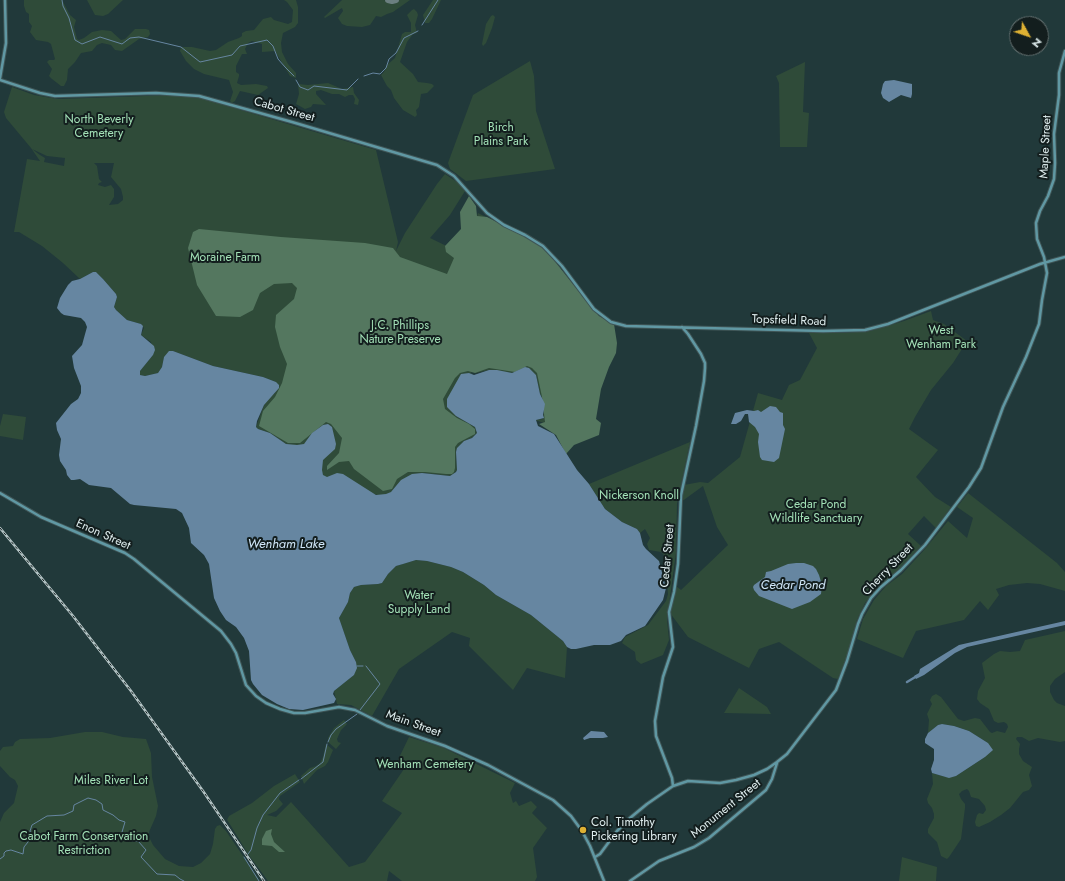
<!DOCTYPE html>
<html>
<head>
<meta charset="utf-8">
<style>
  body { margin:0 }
  #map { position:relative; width:1065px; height:881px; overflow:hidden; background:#21393a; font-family:Jost,sans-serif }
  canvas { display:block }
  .north { position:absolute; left:1009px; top:16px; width:40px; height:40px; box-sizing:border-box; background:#131e1e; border:1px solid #657171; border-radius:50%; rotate:130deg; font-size:11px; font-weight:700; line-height:16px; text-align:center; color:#dfedee }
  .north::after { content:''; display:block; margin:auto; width:14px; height:18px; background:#deb133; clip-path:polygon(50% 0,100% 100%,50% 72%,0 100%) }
</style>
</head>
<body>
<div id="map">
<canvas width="1065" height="881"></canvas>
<div class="north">N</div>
</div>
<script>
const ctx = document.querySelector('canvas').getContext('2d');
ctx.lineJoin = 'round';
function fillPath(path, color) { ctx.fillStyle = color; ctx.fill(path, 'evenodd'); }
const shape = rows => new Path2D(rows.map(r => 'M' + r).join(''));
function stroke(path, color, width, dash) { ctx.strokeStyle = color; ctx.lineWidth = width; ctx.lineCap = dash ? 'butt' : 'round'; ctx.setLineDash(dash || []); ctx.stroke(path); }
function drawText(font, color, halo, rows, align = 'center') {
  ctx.font = font + ' Jost,sans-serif'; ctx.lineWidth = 4; ctx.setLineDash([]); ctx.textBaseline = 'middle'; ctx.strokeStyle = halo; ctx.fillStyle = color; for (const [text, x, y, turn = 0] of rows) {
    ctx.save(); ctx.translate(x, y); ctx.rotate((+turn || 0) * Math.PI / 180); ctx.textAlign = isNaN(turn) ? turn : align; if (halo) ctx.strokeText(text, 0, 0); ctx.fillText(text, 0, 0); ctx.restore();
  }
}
fillPath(shape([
  [24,0,62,0,70,15,76,20,74,27,77,39,79,40,84,38,92,32,102,30,111,31,121,40,125,39,135,29,146,29,149,30,150,34,148,37,139,39,122,51,115,50,111,45,102,43,97,45,92,51,81,53,75,62,68,69,67,80,64,86,61,86,52,79,49,76,52,69,47,62,49,60,54,60,55,59,51,44,48,42,36,40,30,32,32,26,29,22,29,14,26,12,24,6],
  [87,0,123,0,108,14,103,16,95,15],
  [284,0,296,0,298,7,298,23,295,27,283,33,281,43,282,52,288,64,296,73,296,78,290,76,275,51,262,52,262,44,252,41,248,43,245,49,247,54,242,54,236,66,236,72,239,74,239,76,237,83,241,85,256,84,267,86,268,88,258,95,240,91,235,101,232,103,230,101,233,92,229,80,204,74,194,69,186,61,180,51,181,47,192,47,210,51,216,50,228,42,239,38,242,36,242,33,246,31,254,30,263,19,271,17,274,20,288,24,292,22,293,10,287,2],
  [342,0,384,0,393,3,399,0,410,0,393,12,387,14,381,17,376,16,370,25,362,27,347,26,342,24,338,18,343,11,342,8,325,18,324,17],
  [433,0,441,0,432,19,429,23,425,23,423,15],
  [414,9,417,12,418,15,415,25,417,33,413,34,407,42,400,62,413,74,418,82,427,83,432,84,434,86,427,93,421,94,419,107,416,110,417,115,415,117,403,110,394,98,391,90,387,86,381,75,384,72,387,65,395,58,402,34,405,32,411,32,411,23,407,15,412,10],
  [493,15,495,17,492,28,486,43,483,46,482,44,486,24,491,16],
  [530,61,534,76,536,111,555,169,466,181,450,169,448,163,473,95],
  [805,62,803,112,809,113,807,147,780,147,779,83,776,76],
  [328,83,342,89,353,87,354,93,359,100,358,105,354,104,355,99,353,95,349,95,345,97,339,94,332,94,321,90,316,91,316,94,326,105,313,104,311,107,305,109,296,104,299,94,298,84,308,85],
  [12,87,34,95,58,99,174,95,200,98,376,150,398,242,396,251,405,233,437,184,445,174,457,182,465,191,450,215,430,238,459,252,473,230,478,213,533,241,562,400,544,423,535,420,543,419,544,407,544,400,540,394,536,375,521,369,512,373,489,370,476,373,471,372,472,374,469,373,456,416,475,427,477,433,472,438,464,441,456,452,457,470,453,475,450,476,422,473,401,489,382,496,325,482,313,444,290,447,270,433,258,429,256,427,264,405,269,397,275,393,276,382,263,377,213,366,173,351,164,357,162,367,158,373,145,376,140,375,140,371,153,355,151,342,141,335,144,328,141,324,127,320,116,310,114,307,117,297,116,294,103,279,96,272,93,272,80,279,63,263,42,246,19,232,14,232,27,159,40,161,31,148,6,118,4,112],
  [32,149,47,156,65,158,64,166,44,162,45,158,40,155],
  [94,163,114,163,111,177,121,189,123,197,123,200,118,204,109,205,114,197,114,189,111,185,105,187,98,185,99,183,102,182,99,179,97,166],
  [931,311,933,320,944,324,967,341,953,363,931,390,915,417,909,429,938,450,916,477,935,497,951,507,936,528,924,516,908,534,921,546,899,570,878,587,865,603,857,620,848,654,838,679,833,678,779,642,759,649,749,668,688,637,670,613,676,586,681,590,728,545,717,527,703,486,681,502,684,485,700,482,708,483,740,457,758,393,782,400,789,385,800,380,817,348,809,333,844,333,870,331,904,321],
  [3,414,26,417,23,440,0,436,0,426],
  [690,442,677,504,676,553,667,619,669,640,663,655,641,664,636,660,635,652,622,643,625,637,648,625,666,601,668,594,666,572,662,568,664,555,661,552,649,550,647,544,650,538,645,529,640,533,637,529,622,522,605,509,589,484],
  [968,493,1057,563,1065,572,1065,591,1040,584,1027,583,1009,585,996,589,999,595,988,610,980,601,964,620,916,631,903,658,857,639,863,619,874,600,886,586,902,574,924,550,948,521,967,538,973,518,957,507],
  [416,560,427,561,451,567,463,572,484,585,496,595,531,615,563,641,567,647,565,678,527,668,513,690,469,646,470,638,452,632,399,669,372,716,351,705,337,704,334,691,354,675,356,662,350,650,339,618,348,602,350,593,354,587,361,585,378,584,382,583,388,574,396,566],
  [1065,631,1065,672,1055,679,1050,686,1050,692,1054,700,1057,703,1065,706,1065,741,1060,742,1038,738,1029,741,1022,737,1017,737,1016,739,1020,744,1019,749,1019,754,1023,761,1032,767,1029,775,1032,786,1029,790,1023,792,1010,808,1001,815,990,822,979,827,976,826,975,822,977,815,979,813,983,814,986,810,985,806,979,799,971,797,969,791,967,789,962,791,959,794,961,799,965,804,965,808,961,839,949,857,947,859,941,856,937,842,928,833,928,829,934,818,934,814,932,808,928,803,927,799,933,784,932,773,946,777,956,776,985,757,988,743,969,731,954,726,942,724,938,725,928,733,929,720,927,714,932,704,930,700,932,696,936,694,941,697,958,719,964,721,975,718,980,719,990,732,992,733,997,731,1005,733,1008,727,1007,724,1004,722,998,723,994,721,989,709,980,703,977,699,978,691,985,678,982,663,994,654,1000,651,1010,652,1020,651,1025,640],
  [739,688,767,707,771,714,724,713],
  [344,720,347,724,341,730,337,739,338,742,341,743,336,749,328,742,328,738,334,728],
  [85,732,102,732,123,737,146,739,151,753,152,777,158,806,156,816,149,832,149,837,153,845,165,859,179,866,193,867,201,863,210,854,213,844,215,829,217,826,220,825,226,831,260,881,0,881,0,822,4,813,14,803,18,786,15,780,10,777,0,766,0,751,3,747,13,746,15,742,20,739,50,738],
  [409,737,444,748,515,783,510,793,513,803,516,801,519,806,531,801,537,807,532,813,547,828,533,848,537,877,535,881,402,881,389,871,387,881,268,881,248,854,231,826,227,820,229,816,252,803,274,786,295,774,300,782,280,796,279,799,283,804,276,811,267,815,276,817,291,802,349,867,365,862,402,813,382,801,404,769,396,764],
  [326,744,333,750,328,762,325,766,317,770,304,784,301,776,310,768,316,766,320,763,323,757],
  [902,857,937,867,936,881,899,881]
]), '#2f4b39');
fillPath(shape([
  [469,196,476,206,477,216,487,217,538,243,553,259,580,293,599,316,614,324,617,343,616,353,609,367,601,389,596,419,601,423,599,435,574,445,566,454,556,435,539,424,545,422,542,397,537,373,532,368,527,366,515,372,489,368,475,373,468,371,460,373,455,378,443,399,445,409,457,418,469,424,475,429,475,434,458,443,455,447,455,468,454,472,452,474,446,474,425,472,408,472,397,479,392,489,383,491,354,469,349,461,339,462,327,470,327,466,339,453,342,438,331,424,326,422,300,443,288,443,259,426,263,411,275,397,282,383,287,364,280,347,275,327,276,315,294,299,297,288,292,283,274,284,260,293,253,310,240,317,216,316,197,285,188,248,193,232,199,229,281,237,365,243,393,248,400,257,447,274,454,258,446,252,445,246,461,229,460,212],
  [272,829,271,834,274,842,285,852,279,852,272,846,262,845,262,839,266,831]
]), '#54775f');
fillPath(shape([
  [894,80,912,84,912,94,911,98,901,95,889,102,883,98,881,93,883,84,885,81],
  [93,272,96,272,103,279,116,294,117,297,114,307,116,310,127,320,141,324,143,326,141,335,154,346,155,350,153,355,140,371,140,375,145,376,158,373,162,367,164,357,169,351,173,351,213,366,263,377,276,382,279,385,279,388,264,405,257,421,256,427,258,429,270,433,286,444,297,445,304,444,312,433,323,425,328,424,332,427,336,444,335,449,323,460,322,470,323,475,327,477,337,473,343,474,376,495,386,494,391,492,401,480,412,474,422,473,450,476,456,472,457,470,456,452,457,448,464,441,472,438,477,433,475,427,456,416,447,407,447,399,461,374,469,373,474,375,489,370,497,370,512,373,525,367,529,368,536,375,540,394,545,404,543,415,544,418,536,420,538,426,554,434,577,470,589,484,605,509,622,522,637,529,640,533,643,545,646,549,659,561,666,588,663,600,645,626,626,635,621,641,610,645,594,645,576,649,571,649,567,647,563,641,531,615,496,595,484,585,463,572,451,567,427,561,416,560,403,564,396,566,388,574,382,583,378,584,361,585,354,587,350,593,348,602,339,618,350,650,356,662,357,668,354,675,334,691,333,694,336,699,334,703,303,710,289,709,277,704,262,695,253,684,251,680,249,651,244,638,236,627,226,620,220,611,214,598,209,564,204,555,191,543,189,528,182,513,176,509,134,505,130,504,111,488,89,485,80,479,74,480,71,480,67,475,66,470,60,461,59,455,61,439,57,430,56,423,71,404,78,399,81,393,81,386,74,368,72,356,82,345,87,327,85,322,81,318,64,315,61,313,57,308,60,298,68,285,72,281,80,279],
  [770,406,776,407,780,412,783,413,783,425,785,429,779,458,774,462,762,460,760,457,758,442,759,434,755,427,749,422,748,414,745,414,741,421,736,424,731,424,735,413,747,410,754,411,758,410,761,412],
  [796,563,804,563,813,566,816,569,819,575,822,585,821,594,810,602,792,609,759,596,754,590,753,587,754,585,765,577,766,572,771,571,788,564],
  [1065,621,1065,625,967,647,955,653,924,675,916,679,914,676,919,673,920,669,959,645],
  [942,724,954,726,969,731,988,743,993,750,985,757,956,776,949,778,932,773,931,769,934,760,934,749,925,743,925,739,928,733,938,725],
  [591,731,604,732,608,737,603,738,590,738,584,740,583,738]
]), '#6686a1');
stroke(shape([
  [62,0,63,6,69,18,75,40,82,44,100,37,122,44,130,38,139,37,181,47,200,62,232,55,240,46,267,40,273,46,278,59,285,67,294,76],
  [422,25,438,0],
  [364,76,373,73,380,74,386,68,389,59,396,53,404,38,418,31],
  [296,80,300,87,308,90,314,86,347,90,358,79],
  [357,666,363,666],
  [360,710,380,684,366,666],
  [328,742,331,735,336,729,357,714],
  [301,779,323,762,327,744],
  [248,854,251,850,257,828,263,815,280,793,299,780],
  [244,857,259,881],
  [0,859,4,856,4,853,6,851,11,850,23,854,24,847,32,837,30,831,32,825,47,816,64,815,73,811,74,805,88,798,96,800,102,804,103,810,113,815,119,820,125,822,122,832,128,835,131,841,138,841,146,850,141,857,157,874,175,875,180,879,184,881]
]), '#6686a1', 1);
stroke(shape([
  [907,682,917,676]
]), '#6686a1', 2.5);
stroke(shape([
  [388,0,392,1,396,0]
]), '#6b7f80', 6);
const secondary = shape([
  [0,78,6,43,5,0],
  [0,80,40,93,55,96,156,93,199,96,292,122,437,165,454,176,487,213,504,225,525,235,543,246,562,266,594,309,611,322,626,326,823,331,865,330,888,324,1040,264,1065,257],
  [0,493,41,517,125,553,134,559,221,631,231,644,236,653,246,685,256,696,266,703,280,709,294,713,305,713,339,707,355,710,387,726,445,746,488,765,553,800,571,816,582,831,590,846,604,881],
  [673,786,672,778,656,736,655,721,663,677,673,647,669,612,674,592,678,564,681,495,696,426,704,381,705,368,705,363,701,354,688,334,682,327],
  [595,857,600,854,617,831,630,818,647,804,673,786,688,781,720,783,736,780,754,775,767,769,777,762,787,754,836,690,847,661,858,624,862,614,871,598,881,587,901,570,925,545,969,487,981,468,1003,407,1026,357,1039,324,1042,300,1047,273,1044,257,1037,239,1036,223,1040,211,1048,196,1054,179,1055,163,1054,134,1059,95,1059,73,1065,51],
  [630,881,659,861,694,847,709,838,766,790,772,779,777,763]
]);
stroke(secondary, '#3f5556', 4.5);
stroke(secondary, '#6098a3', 2.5);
const rail = shape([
  [0,528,73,616,131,691,203,791,264,881]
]);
stroke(rail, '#b5c5c6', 2.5);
stroke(rail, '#131e1e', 1, [3]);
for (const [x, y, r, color] of [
  [583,830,4,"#deb133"]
]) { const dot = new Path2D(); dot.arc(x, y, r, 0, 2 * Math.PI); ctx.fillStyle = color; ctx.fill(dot); stroke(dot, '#131e1e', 1.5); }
drawText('12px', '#dfedee', '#131e1e', [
  ["Cabot Street",284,110,16],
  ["Maple Street",1046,147,-87],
  ["Topsfield Road",789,321,2],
  ["Enon Street",103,535,24],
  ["Cedar Street",668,556,-85],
  ["Cherry Street",888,570,-46],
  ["Main Street",413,724,20],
  ["Monument Street",726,809,-39]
]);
drawText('12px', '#a3e1b7', '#131e1e', [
  ["North Beverly",99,120],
  ["Cemetery",99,134],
  ["Birch",501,128],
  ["Plains Park",501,142],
  ["Moraine Farm",225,258],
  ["J.C. Phillips",400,326],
  ["Nature Preserve",400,340],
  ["West",941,331],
  ["Wenham Park",941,345],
  ["Nickerson Knoll",639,496],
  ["Cedar Pond",816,505],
  ["Wildlife Sanctuary",816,519],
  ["Water",419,596],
  ["Supply Land",419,610],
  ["Wenham Cemetery",425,765],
  ["Miles River Lot",111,781],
  ["Cabot Farm Conservation",84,837],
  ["Restriction",84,851]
]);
drawText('12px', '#dfedee', '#131e1e', [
  ["Col. Timothy",591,823],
  ["Pickering Library",591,837]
], 'left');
drawText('italic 13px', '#d0e6f8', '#131e1e', [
  ["Wenham Lake",286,545],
  ["Cedar Pond",793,586]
]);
</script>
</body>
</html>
